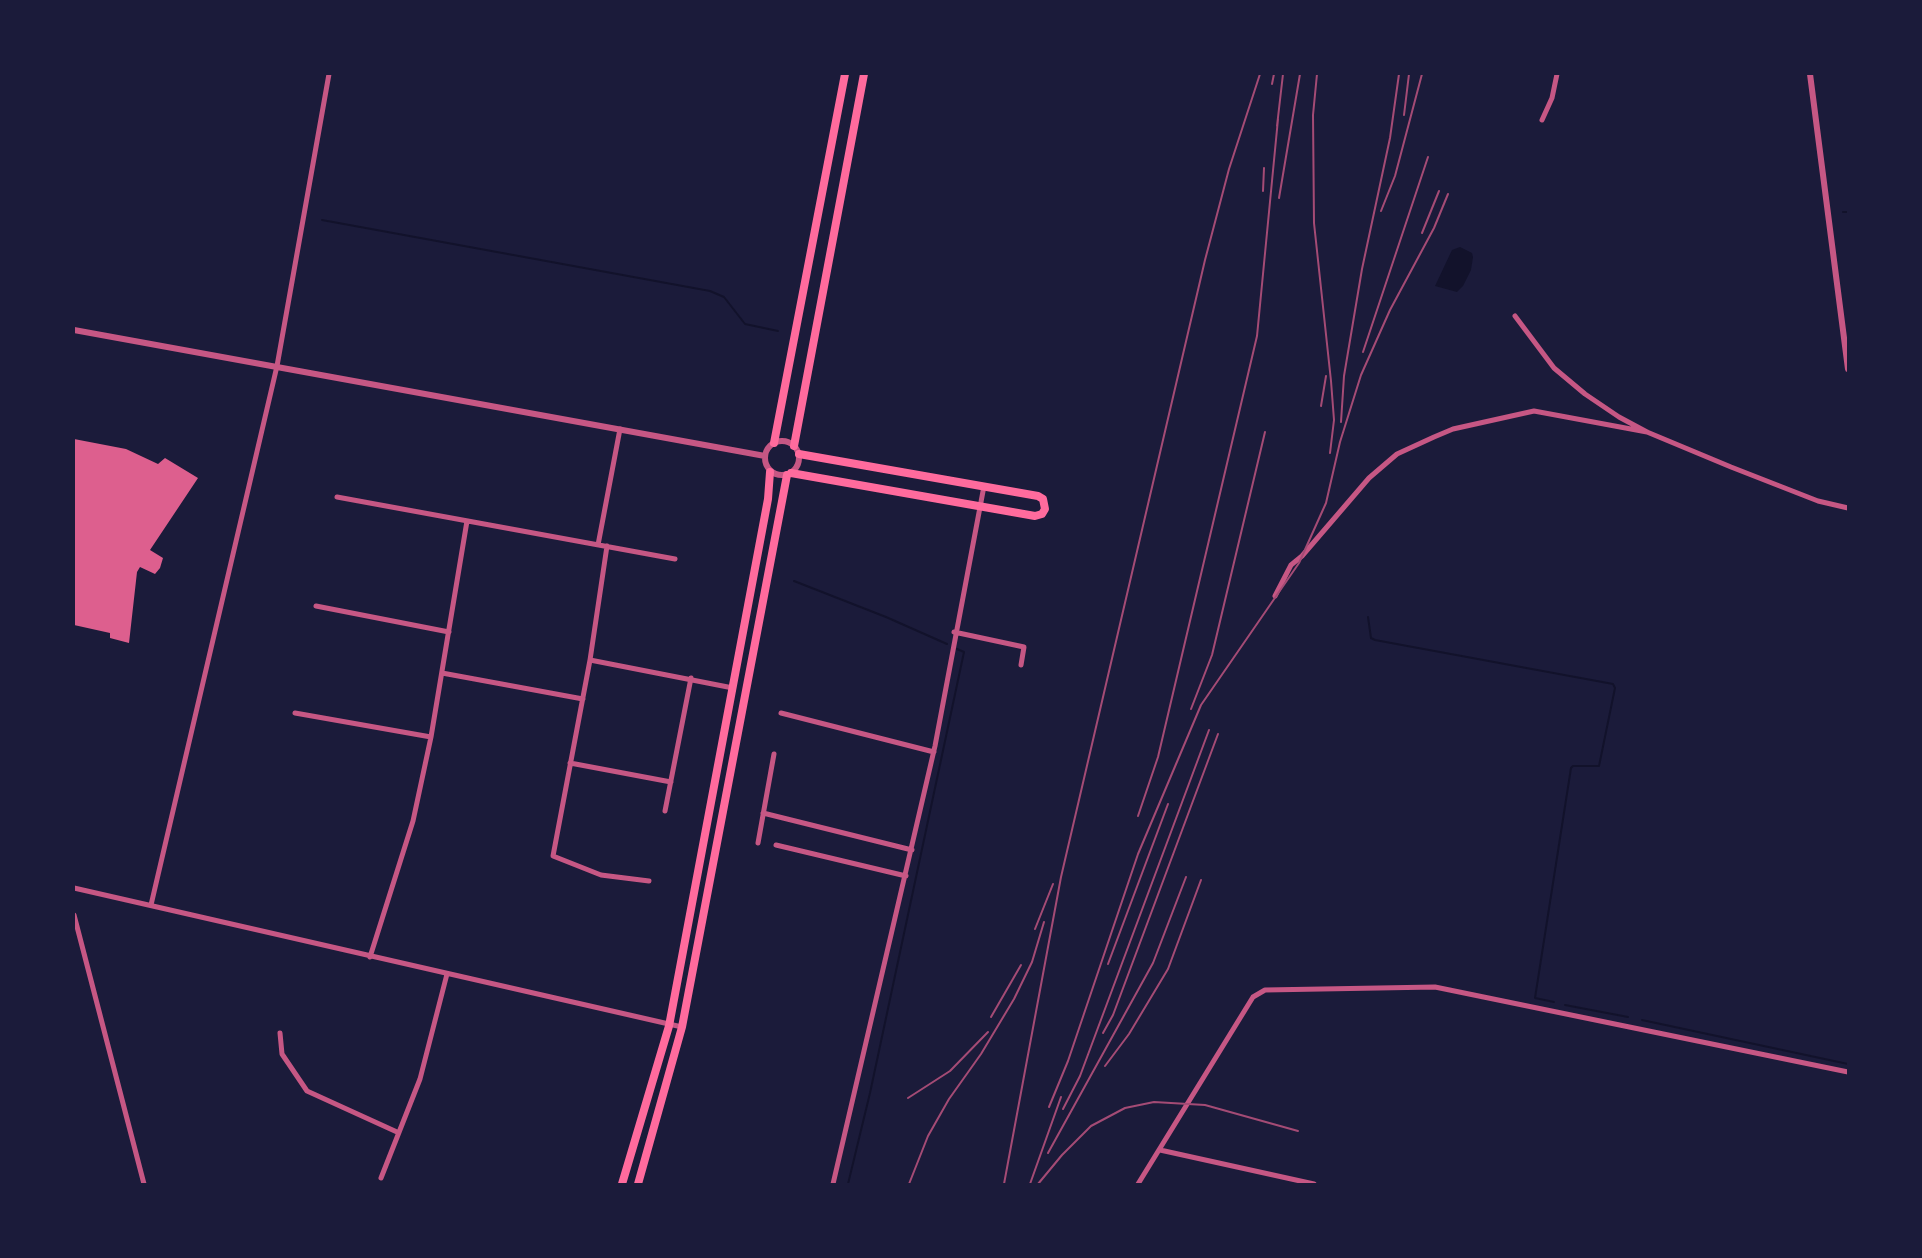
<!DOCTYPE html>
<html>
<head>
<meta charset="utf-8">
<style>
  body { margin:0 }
  #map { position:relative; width:1922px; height:1258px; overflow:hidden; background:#1b1b3a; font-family:Mulish,sans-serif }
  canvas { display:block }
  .frame { position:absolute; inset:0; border:75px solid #1b1b3a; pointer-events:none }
</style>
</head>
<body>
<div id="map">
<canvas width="1922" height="1258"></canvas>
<div class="frame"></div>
</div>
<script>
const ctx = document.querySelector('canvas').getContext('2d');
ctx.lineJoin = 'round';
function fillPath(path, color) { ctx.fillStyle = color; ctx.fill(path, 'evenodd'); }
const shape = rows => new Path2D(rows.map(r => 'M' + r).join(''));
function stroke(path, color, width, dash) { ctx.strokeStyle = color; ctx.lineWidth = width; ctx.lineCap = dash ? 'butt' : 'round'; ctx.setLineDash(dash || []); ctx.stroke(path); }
fillPath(shape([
  [1460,247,1472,253,1473,257,1471,270,1463,286,1457,292,1435,286,1452,250]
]), '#12122b');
stroke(shape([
  [1843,212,1848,212],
  [322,220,710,291,724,297,745,324,778,331],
  [794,581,886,617,947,644],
  [1368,617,1371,638,1375,640,1613,684,1615,688,1599,766,1573,766,1571,768,1535,998,1554,1002],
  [1565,1005,1628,1017],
  [1642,1020,1848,1064],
  [848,1184,870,1093,964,652,957,649]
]), '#12122b', 2);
fillPath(shape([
  [74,439,126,449,158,464,165,458,198,478,150,550,163,558,160,568,155,574,140,567,137,572,129,643,110,638,110,633,74,625]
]), '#dd5f8e');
stroke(shape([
  [1542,120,1552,98,1557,74],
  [1515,316,1554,368,1585,394,1619,417,1647,432,1731,467,1818,501,1848,508],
  [337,497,675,559],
  [598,545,620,429],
  [607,546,590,660,553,856,601,875,649,881],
  [1275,596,1291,565,1302,556,1369,478,1397,454,1434,437,1453,429,1534,411,1647,432],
  [316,606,449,632],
  [954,632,1024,647,1021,665],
  [590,660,733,688],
  [442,673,583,699],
  [295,713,431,737],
  [781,713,934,752],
  [570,763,671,782],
  [665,811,691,678],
  [763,813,912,850],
  [758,843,774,754],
  [776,845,906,876],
  [74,888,682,1027],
  [151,905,277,366,329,74],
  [74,915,144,1184],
  [370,957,413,821,431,737,467,521],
  [280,1033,282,1054,307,1091,397,1132],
  [1160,1150,1314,1184],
  [381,1178,420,1079,447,974],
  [833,1184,935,746,984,486],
  [1138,1184,1253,997,1265,990,1435,987,1848,1072]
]), '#c65784', 5);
stroke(shape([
  [1810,74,1848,369],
  [74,330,765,456],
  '765 458a17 17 0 1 1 34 0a17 17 0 1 1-34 0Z'
]), '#c65784', 6);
stroke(shape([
  [774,443,845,74],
  [794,446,864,74],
  [791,473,1035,516,1042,514,1045,509,1043,499,1038,496,799,454],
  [622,1184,669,1026,768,499,770,472],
  [638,1184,682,1027,787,475]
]), '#ff6b9d', 8);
stroke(shape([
  [1317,74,1313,115,1314,223,1331,381,1334,420,1330,453],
  [1272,84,1274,74],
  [1404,115,1409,74],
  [1277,126,1283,74],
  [1263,191,1264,168],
  [1279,198,1300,74],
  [1381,211,1395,176,1422,74],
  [1422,233,1439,191],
  [1363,352,1428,157],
  [1321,406,1326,376],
  [1341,422,1344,376,1362,269,1390,138,1399,74],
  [1191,709,1212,655,1265,432],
  [1138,816,1158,757,1257,336,1278,119],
  [1035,929,1053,884],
  [1108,964,1168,804],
  [991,1017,1021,965],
  [1103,1033,1113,1015,1218,734],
  [1105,1066,1129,1034,1168,969,1201,880],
  [908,1098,950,1071,988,1032],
  [1049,1107,1068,1061,1138,854,1201,705,1299,563,1326,503,1340,442,1361,375,1390,310,1434,228,1448,194],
  [1063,1109,1080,1076,1209,730],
  [1048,1153,1153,963,1186,877],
  [909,1184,928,1136,949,1099,981,1054,1014,999,1032,962,1044,922],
  [1004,1184,1061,877,1205,260,1229,169,1260,74],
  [1030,1184,1061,1097],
  [1038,1184,1062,1155,1091,1126,1125,1108,1154,1102,1205,1105,1298,1131]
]), '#a44b75', 2);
</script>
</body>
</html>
